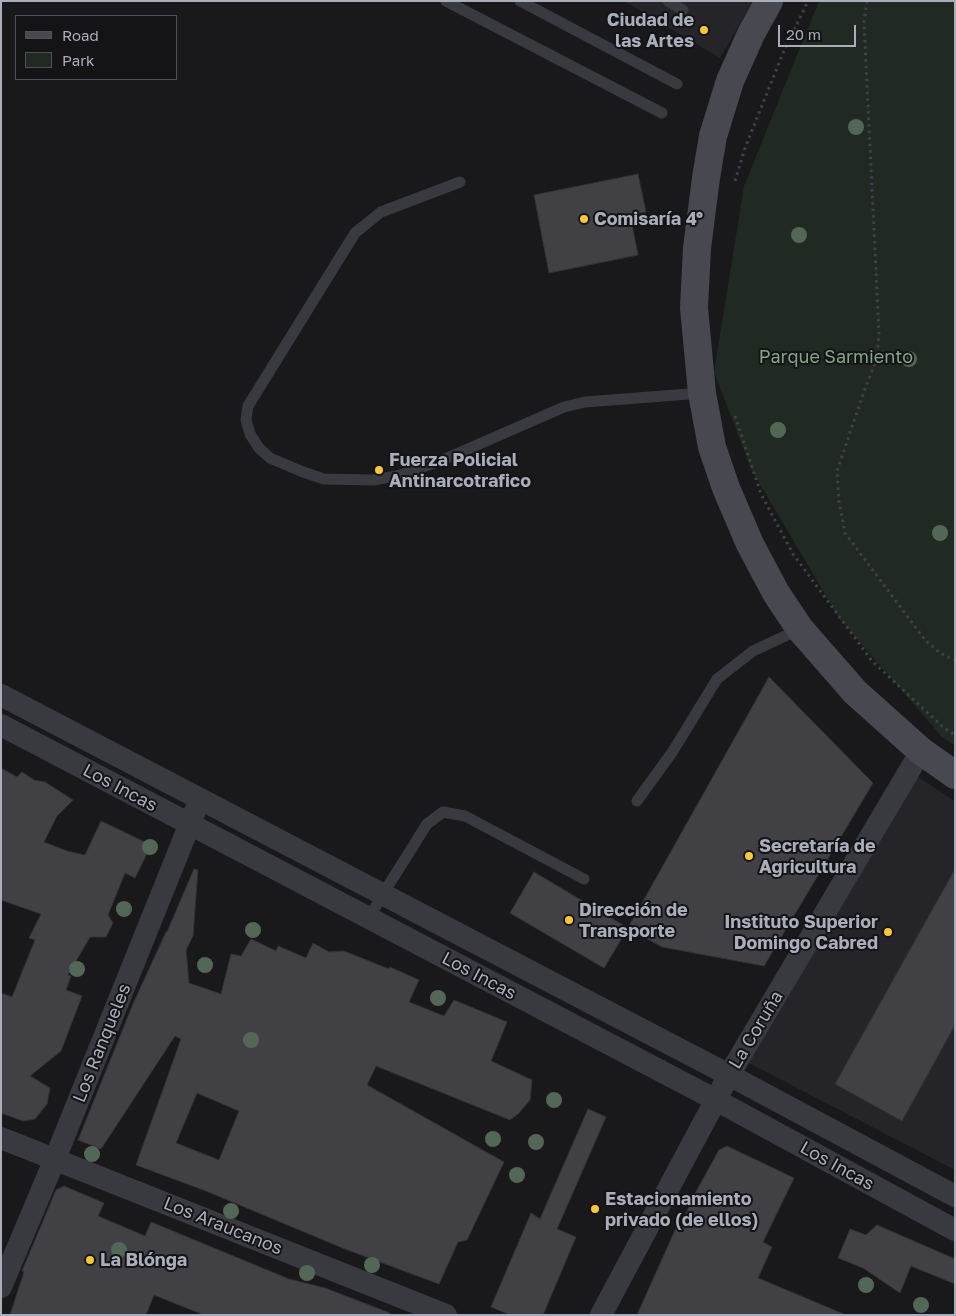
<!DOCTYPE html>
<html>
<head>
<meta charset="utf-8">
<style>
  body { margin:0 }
  #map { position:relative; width:956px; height:1316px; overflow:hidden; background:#19181b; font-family:"Golos Text",sans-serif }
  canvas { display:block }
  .frame { position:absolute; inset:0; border:2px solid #aaaebb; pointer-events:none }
  .legend { position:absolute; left:15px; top:15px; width:162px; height:65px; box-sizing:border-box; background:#141316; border:1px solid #505158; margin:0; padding:6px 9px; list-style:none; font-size:15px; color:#aaaebb }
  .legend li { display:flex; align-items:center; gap:10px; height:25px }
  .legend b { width:25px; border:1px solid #505158 }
  .scale { position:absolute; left:778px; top:25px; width:78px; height:22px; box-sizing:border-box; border:2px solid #aaaebb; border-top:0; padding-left:6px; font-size:15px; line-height:18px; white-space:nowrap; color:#aaaebb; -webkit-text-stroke:4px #141316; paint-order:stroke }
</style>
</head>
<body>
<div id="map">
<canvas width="956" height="1316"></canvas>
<div class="frame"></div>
<ul class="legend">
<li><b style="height:6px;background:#474850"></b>Road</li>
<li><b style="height:14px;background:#202922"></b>Park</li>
</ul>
<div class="scale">20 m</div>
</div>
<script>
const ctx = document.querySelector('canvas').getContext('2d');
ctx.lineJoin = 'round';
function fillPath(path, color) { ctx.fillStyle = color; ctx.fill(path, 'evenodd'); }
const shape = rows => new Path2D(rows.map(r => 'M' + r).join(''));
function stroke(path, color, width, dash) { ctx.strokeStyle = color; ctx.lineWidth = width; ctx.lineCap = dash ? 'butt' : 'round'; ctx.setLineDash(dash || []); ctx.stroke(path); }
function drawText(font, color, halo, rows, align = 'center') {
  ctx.font = font + ' "Golos Text",sans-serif'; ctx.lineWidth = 4; ctx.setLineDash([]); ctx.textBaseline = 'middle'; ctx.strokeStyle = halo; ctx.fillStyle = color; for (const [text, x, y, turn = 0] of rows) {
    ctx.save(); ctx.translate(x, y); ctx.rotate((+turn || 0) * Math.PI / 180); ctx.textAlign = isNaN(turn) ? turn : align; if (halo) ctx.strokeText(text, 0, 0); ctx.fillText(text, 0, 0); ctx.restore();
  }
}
fillPath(shape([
  [624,1,753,1,720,58],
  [912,773,955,801,955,1170,747,1062]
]), '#252428');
fillPath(shape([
  [819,1,955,1,955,746,941,736,839,618,752,471,714,372,744,186]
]), '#202922');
const building = shape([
  [638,174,646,212,630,215,638,255,549,273,534,195,638,174],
  [769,677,873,783,764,966,662,947,628,928,769,677],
  [1,768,17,777,22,772,34,780,45,782,73,800,57,816,44,842,67,851,85,855,101,821,151,845,135,878,125,873,108,915,113,923,106,937,90,937,68,975,71,976,66,990,82,996,61,1051,30,1076,50,1088,47,1104,35,1119,23,1121,1,1113,1,993,12,997,35,940,29,938,41,914,1,900,1,768],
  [194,869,198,870,193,936,186,950,189,983,221,994,231,954,241,956,251,939,276,951,278,946,306,958,313,943,329,952,344,951,389,969,390,967,419,980,409,1002,444,1016,454,1000,507,1022,491,1061,532,1080,530,1100,518,1114,510,1120,376,1066,367,1085,504,1162,467,1240,458,1242,439,1284,345,1249,206,1191,136,1165,181,1039,175,1036,101,1149,78,1140,133,1004,166,932,167,932,194,869],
  [197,1093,239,1111,219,1160,176,1143,197,1093],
  [955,869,955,1025,902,1121,835,1084,955,869],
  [534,872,628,928,604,968,510,913,534,872],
  [588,1109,606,1117,557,1229,576,1237,543,1315,510,1315,491,1307,531,1213,540,1219,588,1109],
  [727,1146,794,1178,763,1242,772,1247,758,1278,846,1315,637,1315,676,1228,680,1228,693,1197,719,1150,727,1146],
  [64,1186,104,1203,98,1216,145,1236,151,1222,289,1279,325,1288,390,1313,389,1315,204,1315,154,1295,146,1315,10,1315,24,1272,22,1271,56,1190,64,1186],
  [877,1225,955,1259,955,1284,911,1266,900,1293,863,1268,838,1258,850,1229,866,1235,877,1225]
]);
fillPath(building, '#404045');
stroke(building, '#333237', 1);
stroke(shape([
  [867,1,864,22,879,333,877,358,865,389,837,471,839,502,845,533,925,640,940,653,955,660],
  [735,181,745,148,783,53,808,1],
  [735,416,761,494,793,554,872,661,944,728,955,735]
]), '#3f4147', 3, [2.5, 4]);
stroke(shape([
  [446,1,662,113],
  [520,1,677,84],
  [668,1,683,10],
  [460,182,381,212,355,233,248,406,246,420,250,434,259,448,270,458,303,472,324,479,373,480,397,476,445,459,564,407,585,402,702,393],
  [637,801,673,751,717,679,753,651,800,629],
  [369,918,383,894,427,824,443,812,465,816,584,879]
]), '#393a40', 11);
stroke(shape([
  [1,695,729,1075,955,1196],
  [1,725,716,1100,955,1230],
  [1,1138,446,1315],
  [1,1287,55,1159,195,811],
  [601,1315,729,1075,921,751]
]), '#393a40', 22);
stroke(shape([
  [769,1,751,34,730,81,713,136,706,178,697,248,694,308,702,393,712,447,726,488,750,544,776,593,800,629,855,692,921,751,955,775]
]), '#474850', 28);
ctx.fillStyle = '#526756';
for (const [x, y] of [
  [856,127],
  [799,235],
  [909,359],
  [778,430],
  [940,533],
  [150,847],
  [124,909],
  [253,930],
  [205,965],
  [77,969],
  [438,998],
  [251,1040],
  [554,1100],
  [493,1139],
  [536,1142],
  [92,1154],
  [517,1175],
  [231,1211],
  [119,1250],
  [372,1265],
  [307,1273],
  [866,1285],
  [921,1305]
]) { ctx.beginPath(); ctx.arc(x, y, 8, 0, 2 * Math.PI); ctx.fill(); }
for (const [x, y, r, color] of [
  [704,30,5,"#fcc82f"],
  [584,219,5,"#fcc82f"],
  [379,470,5,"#fcc82f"],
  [749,856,5,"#fcc82f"],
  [569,920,5,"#fcc82f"],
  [888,932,5,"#fcc82f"],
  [595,1209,5,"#fcc82f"],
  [90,1260,5,"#fcc82f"]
]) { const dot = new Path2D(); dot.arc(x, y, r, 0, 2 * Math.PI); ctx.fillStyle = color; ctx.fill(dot); stroke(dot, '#141316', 2); }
drawText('bold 18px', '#aaaebb', '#141316', [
  ["Ciudad de",694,20,"right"],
  ["las Artes",694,41,"right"],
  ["Comisaría 4°",594,219],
  ["Fuerza Policial",389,460],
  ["Antinarcotrafico",389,481],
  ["Secretaría de",759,846],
  ["Agricultura",759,867],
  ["Dirección de",579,910],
  ["Transporte",579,931],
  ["Instituto Superior",878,922,"right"],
  ["Domingo Cabred",878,943,"right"],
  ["Estacionamiento",605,1199],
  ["privado (de ellos)",605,1220],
  ["La Blónga",100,1260]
], 'left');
drawText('18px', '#80a786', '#141316', [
  ["Parque Sarmiento",836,357]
]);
drawText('18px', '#aaaebb', '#141316', [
  ["Los Incas",120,788,28],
  ["Los Incas",479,976,28],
  ["La Coruña",756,1030,-59],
  ["Los Ranqueles",102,1043,-68],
  ["Los Incas",837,1166,29],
  ["Los Araucanos",223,1226,22]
]);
</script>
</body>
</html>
